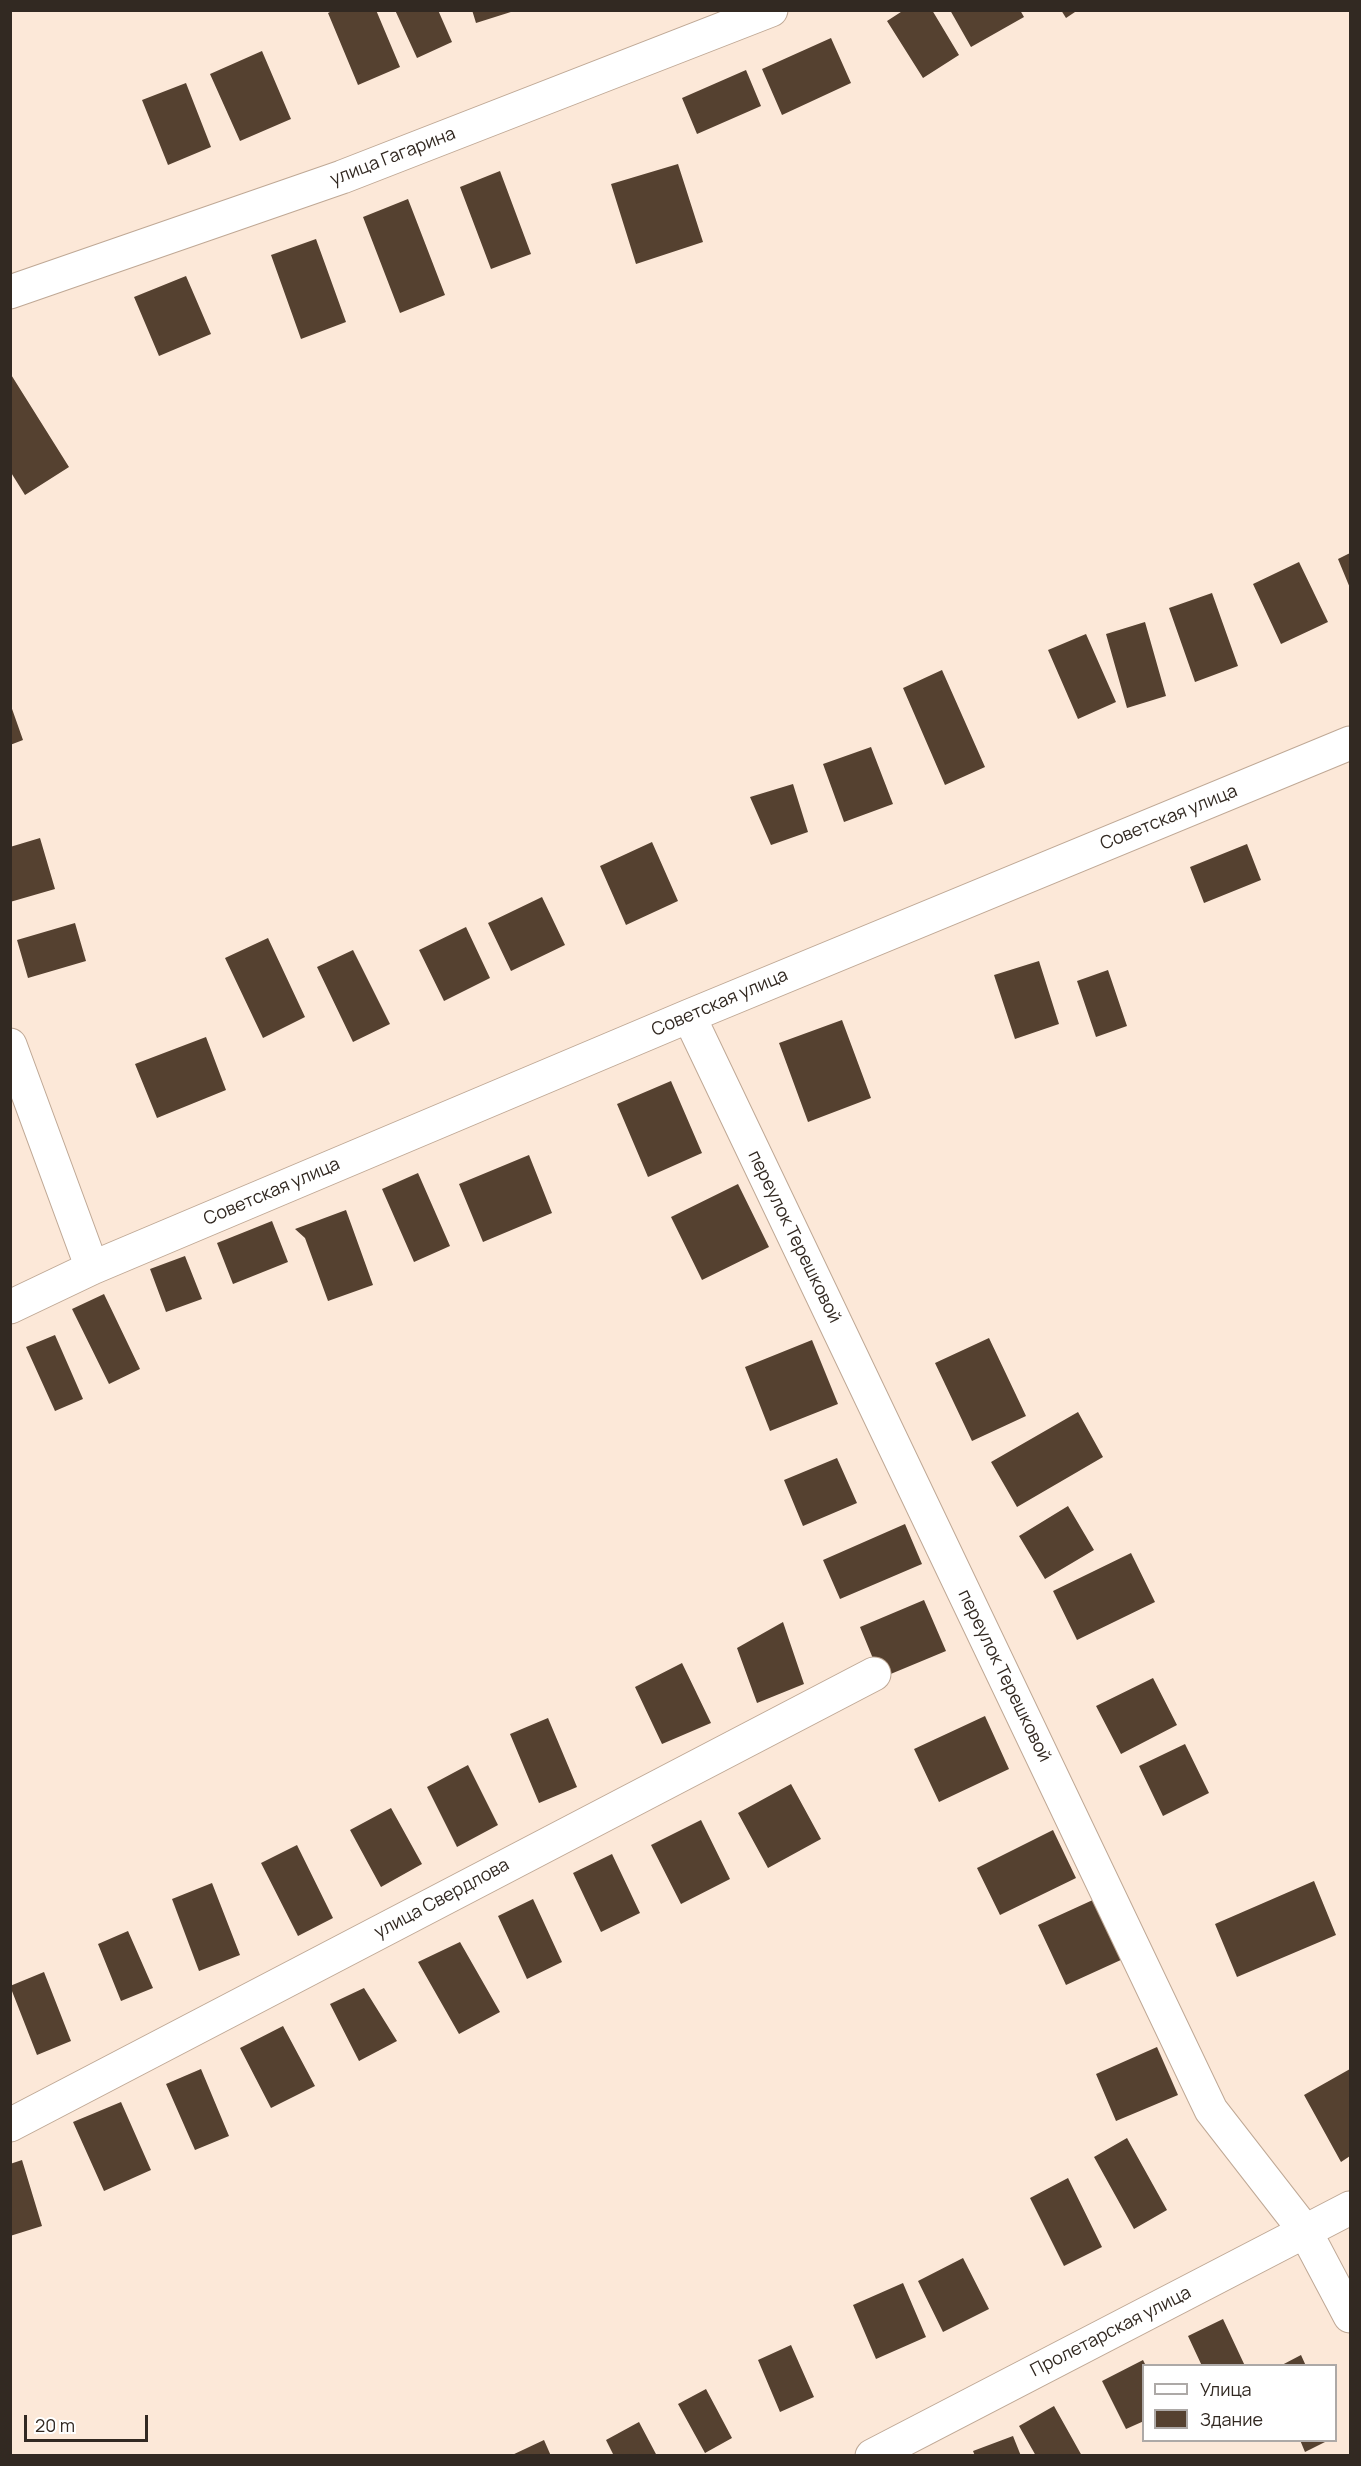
<!DOCTYPE html>
<html>
<head>
<meta charset="utf-8">
<style>
  body { margin:0 }
  #map { position:relative; width:1361px; height:2466px; overflow:hidden; background:#fce8d8; font-family:Manrope,sans-serif }
  canvas { display:block }
  .frame { position:absolute; inset:0; border:12px solid #322922; pointer-events:none }
  .legend { position:absolute; left:1142px; top:2364px; width:195px; height:78px; box-sizing:border-box; background:#fff; border:2px solid #ada9a7; margin:0; padding:8px 10px; list-style:none; font-size:18px; color:#322922 }
  .legend li { display:flex; align-items:center; gap:12px; height:30px }
  .legend b { width:30px; border:2px solid #ada9a7 }
  .scale { position:absolute; left:24px; top:2415px; width:124px; height:27px; box-sizing:border-box; border:3px solid #322922; border-top:0; padding-left:8px; font-size:18px; line-height:21px; white-space:nowrap; color:#322922; -webkit-text-stroke:4px #fff; paint-order:stroke }
</style>
</head>
<body>
<div id="map">
<canvas width="1361" height="2466"></canvas>
<div class="frame"></div>
<ul class="legend">
<li><b style="height:8px;background:#fff"></b>Улица</li>
<li><b style="height:16px;background:#554130"></b>Здание</li>
</ul>
<div class="scale">20 m</div>
</div>
<script>
const ctx = document.querySelector('canvas').getContext('2d');
ctx.lineJoin = 'round';
function fillPath(path, color) { ctx.fillStyle = color; ctx.fill(path, 'evenodd'); }
const shape = rows => new Path2D(rows.map(r => 'M' + r).join(''));
function stroke(path, color, width, dash) { ctx.strokeStyle = color; ctx.lineWidth = width; ctx.lineCap = dash ? 'butt' : 'round'; ctx.setLineDash(dash || []); ctx.stroke(path); }
function drawText(font, color, halo, rows, align = 'center') {
  ctx.font = font + ' Manrope,sans-serif'; ctx.lineWidth = 6; ctx.setLineDash([]); ctx.textBaseline = 'middle'; ctx.strokeStyle = halo; ctx.fillStyle = color; for (const [text, x, y, turn = 0] of rows) {
    ctx.save(); ctx.translate(x, y); ctx.rotate((+turn || 0) * Math.PI / 180); ctx.textAlign = isNaN(turn) ? turn : align; if (halo) ctx.strokeText(text, 0, 0); ctx.fillText(text, 0, 0); ctx.restore();
  }
}
fillPath(shape([
  [334,10,376,10,400,67,358,85,328,13],
  [395,10,438,10,452,42,417,58],
  [472,10,514,10,514,11,476,23],
  [904,10,932,10,959,55,923,78,887,21],
  [950,10,1020,10,1024,17,971,47],
  [1061,10,1078,10,1066,18],
  [831,38,851,83,782,115,762,69],
  [262,51,291,119,240,141,210,74],
  [746,70,761,106,697,134,682,98],
  [186,83,211,147,168,165,142,100],
  [678,164,703,242,636,264,611,184],
  [500,171,531,254,491,269,460,187],
  [408,199,445,295,400,313,363,217],
  [316,239,346,322,301,339,271,255],
  [186,276,211,334,159,356,134,297],
  [10,373,69,467,25,495,10,471],
  [1350,553,1350,588,1338,559],
  [1299,562,1328,622,1281,644,1253,584],
  [1212,593,1238,666,1195,682,1169,608],
  [1145,622,1166,696,1127,708,1106,634],
  [1086,634,1116,702,1078,719,1048,650],
  [942,670,985,767,945,785,903,688],
  [11,706,23,740,10,745,10,707],
  [871,747,893,804,844,822,823,764],
  [793,784,808,832,771,845,750,797],
  [40,838,55,889,10,902,10,847],
  [652,842,678,901,626,925,600,866],
  [1247,844,1261,880,1204,903,1190,867],
  [542,897,565,945,511,971,488,923],
  [75,923,86,961,28,978,17,940],
  [466,927,490,978,444,1001,419,950],
  [268,938,305,1017,263,1038,225,958],
  [353,950,390,1024,353,1042,317,967],
  [1039,961,1059,1024,1015,1039,994,975],
  [1108,970,1127,1026,1096,1037,1077,981],
  [842,1020,871,1098,808,1122,779,1043],
  [206,1037,226,1090,157,1118,135,1064],
  [671,1081,702,1153,648,1177,617,1104],
  [529,1155,552,1213,483,1242,459,1184],
  [418,1173,450,1246,414,1262,382,1189],
  [738,1184,769,1247,702,1280,671,1217],
  [346,1210,373,1285,328,1301,305,1238,295,1229],
  [272,1221,288,1262,233,1284,217,1243],
  [185,1256,202,1299,166,1312,150,1269],
  [104,1294,140,1369,109,1384,72,1309],
  [55,1335,83,1399,55,1411,26,1347],
  [989,1338,1026,1416,972,1441,935,1363],
  [812,1340,838,1404,770,1431,745,1367],
  [1078,1412,1103,1457,1017,1507,991,1462],
  [837,1458,857,1503,803,1526,784,1480],
  [1068,1506,1094,1550,1045,1579,1019,1536],
  [905,1524,922,1564,840,1599,823,1560],
  [1131,1553,1155,1602,1077,1640,1053,1591],
  [924,1600,946,1651,881,1678,860,1627],
  [783,1622,804,1684,757,1703,737,1648],
  [682,1663,711,1723,662,1744,635,1687],
  [1153,1678,1177,1725,1121,1754,1096,1706],
  [985,1716,1009,1769,939,1802,914,1749],
  [548,1718,577,1787,539,1803,510,1734],
  [1185,1744,1209,1793,1163,1816,1139,1766],
  [468,1765,498,1825,457,1847,427,1787],
  [791,1784,821,1839,768,1868,738,1813],
  [391,1808,422,1864,381,1887,350,1830],
  [701,1820,730,1879,681,1904,651,1845],
  [1053,1830,1076,1878,1000,1915,977,1868],
  [297,1845,333,1918,298,1936,261,1863],
  [612,1854,640,1913,601,1932,573,1873],
  [1314,1881,1336,1935,1237,1977,1215,1924],
  [212,1883,240,1955,199,1971,172,1899],
  [533,1899,562,1962,527,1979,498,1916],
  [1095,1899,1123,1959,1066,1985,1038,1925],
  [128,1931,153,1988,121,2001,98,1944],
  [460,1942,500,2012,459,2034,418,1962],
  [44,1972,71,2041,37,2055,10,1986],
  [364,1988,397,2041,359,2061,330,2004],
  [283,2026,315,2086,271,2108,240,2048],
  [1157,2047,1178,2095,1116,2121,1096,2074],
  [201,2069,229,2136,195,2150,166,2084],
  [1350,2069,1350,2156,1341,2162,1304,2095],
  [121,2102,151,2170,104,2191,73,2122],
  [1127,2138,1167,2210,1134,2229,1094,2157],
  [22,2160,42,2226,10,2236,10,2164],
  [1068,2178,1102,2247,1064,2266,1030,2198],
  [963,2258,989,2309,943,2332,918,2281],
  [903,2283,926,2337,876,2359,853,2305],
  [1223,2319,1245,2366,1202,2366,1188,2336],
  [791,2345,814,2397,780,2412,758,2360],
  [1301,2355,1306,2366,1280,2366],
  [1143,2360,1146,2366,1144,2366,1144,2421,1126,2429,1102,2381],
  [706,2389,732,2438,705,2453,678,2404],
  [1054,2406,1082,2456,1036,2456,1019,2426],
  [639,2422,657,2456,614,2456,606,2440],
  [1013,2436,1021,2456,975,2456,973,2451],
  [544,2440,551,2456,510,2456],
  [1300,2440,1329,2440,1305,2452]
]), '#554130');
const minor = shape([
  [10,292,342,177,771,10],
  [689,1016,1211,2110,1305,2231,1350,2316],
  [10,1045,92,1268],
  [10,1307,92,1268,689,1016,1350,743],
  [10,2125,874,1674],
  [872,2456,1350,2208]
]);
stroke(minor, '#bfa895', 35);
stroke(minor, '#fff', 33);
drawText('18px', '#322922', '#fff', [
  ["улица Гагарина",393,157,-21],
  ["Советская улица",1169,818,-22],
  ["Советская улица",720,1003,-23],
  ["Советская улица",272,1192,-23],
  ["переулок Терешковой",794,1237,64],
  ["переулок Терешковой",1004,1676,64],
  ["улица Свердлова",442,1899,-28],
  ["Пролетарская улица",1111,2332,-27]
]);
</script>
</body>
</html>
